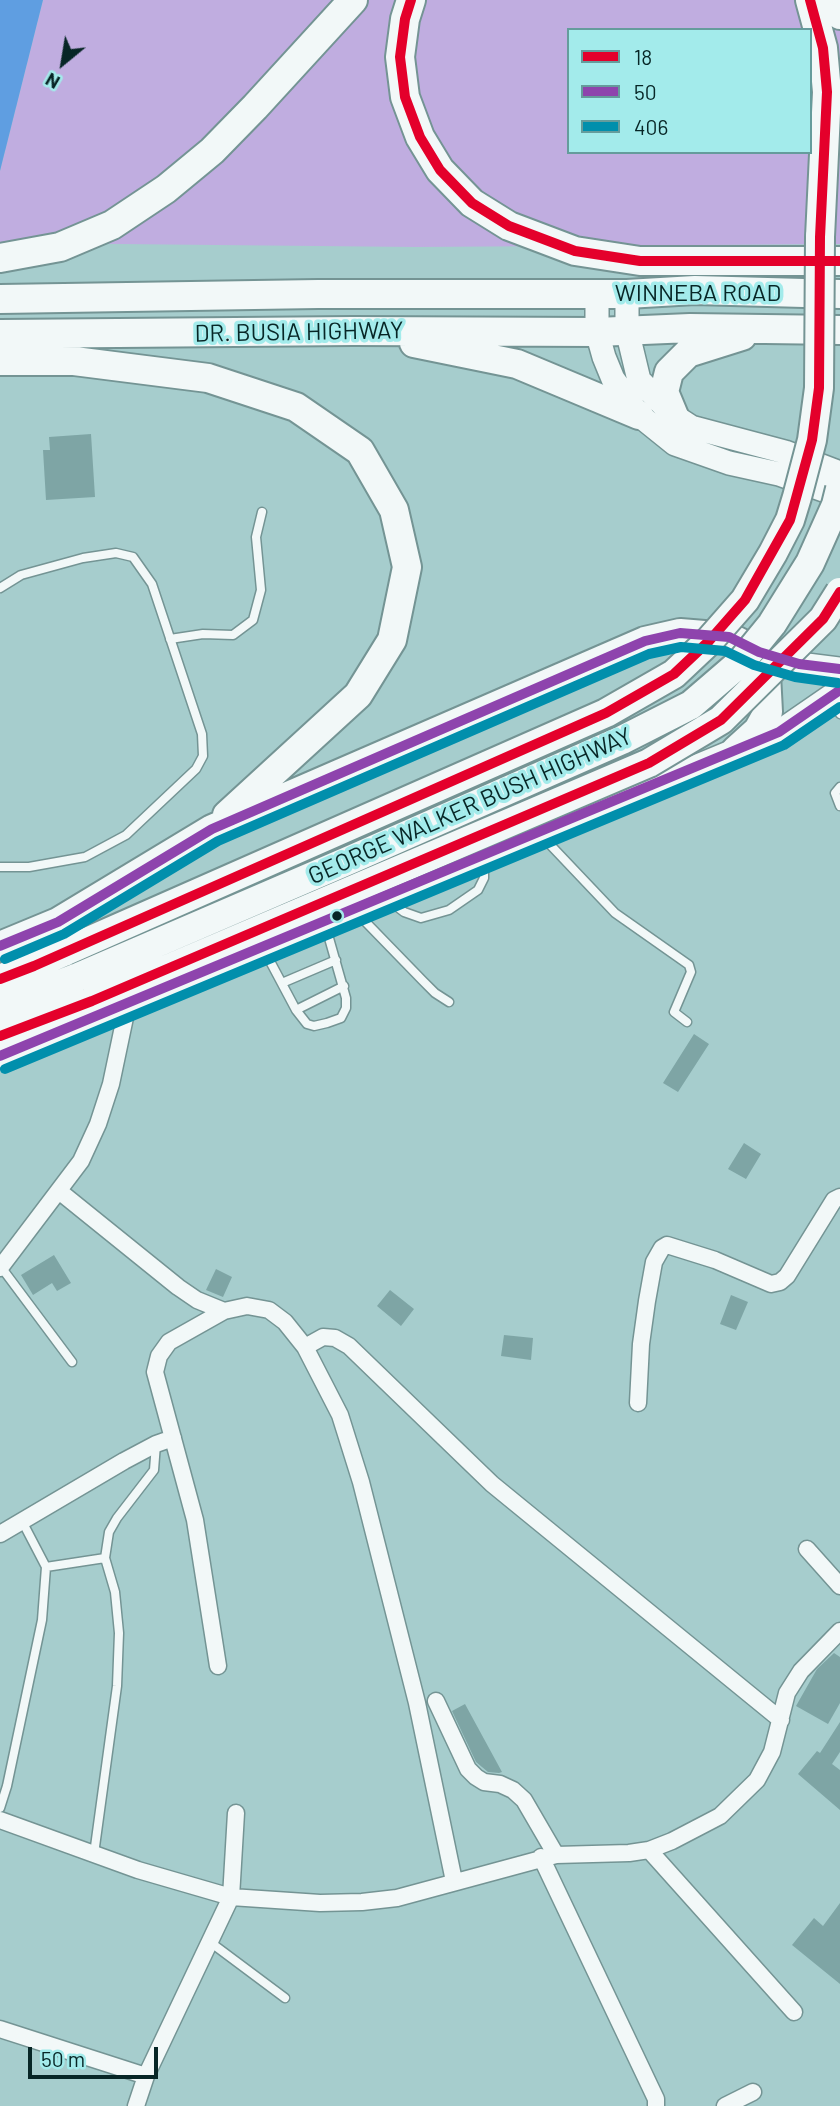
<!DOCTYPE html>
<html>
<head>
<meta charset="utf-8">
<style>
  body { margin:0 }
  #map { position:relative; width:840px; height:2106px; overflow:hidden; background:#a6cdcd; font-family:Barlow,sans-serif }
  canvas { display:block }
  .legend { position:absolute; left:567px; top:28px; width:245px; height:126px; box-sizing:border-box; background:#a3ebeb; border:2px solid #659c9c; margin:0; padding:9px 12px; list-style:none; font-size:21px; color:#072626 }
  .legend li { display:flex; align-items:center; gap:14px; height:35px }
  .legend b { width:35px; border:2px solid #659c9c }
  .north { position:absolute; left:28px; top:28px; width:70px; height:70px; -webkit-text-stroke:5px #a3ebeb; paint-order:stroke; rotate:210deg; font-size:19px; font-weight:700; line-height:28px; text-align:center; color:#072626 }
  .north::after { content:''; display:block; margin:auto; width:24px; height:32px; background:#072626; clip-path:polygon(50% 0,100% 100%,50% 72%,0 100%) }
  .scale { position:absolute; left:28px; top:2047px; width:130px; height:32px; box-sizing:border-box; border:4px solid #072626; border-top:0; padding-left:9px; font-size:21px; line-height:24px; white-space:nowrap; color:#072626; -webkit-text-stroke:5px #a3ebeb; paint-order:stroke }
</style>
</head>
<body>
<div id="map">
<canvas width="840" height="2106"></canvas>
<ul class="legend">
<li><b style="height:9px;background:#e4002b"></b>18</li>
<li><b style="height:9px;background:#8e44ad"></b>50</li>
<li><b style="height:9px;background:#018fac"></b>406</li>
</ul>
<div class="north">N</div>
<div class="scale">50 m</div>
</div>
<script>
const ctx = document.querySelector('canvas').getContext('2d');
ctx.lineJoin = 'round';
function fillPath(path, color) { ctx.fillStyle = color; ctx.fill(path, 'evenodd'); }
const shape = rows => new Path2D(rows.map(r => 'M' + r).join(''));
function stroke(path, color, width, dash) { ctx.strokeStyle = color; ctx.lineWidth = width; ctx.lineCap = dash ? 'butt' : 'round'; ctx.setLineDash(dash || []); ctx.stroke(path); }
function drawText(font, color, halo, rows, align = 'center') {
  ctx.font = font + ' Barlow,sans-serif'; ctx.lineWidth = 7; ctx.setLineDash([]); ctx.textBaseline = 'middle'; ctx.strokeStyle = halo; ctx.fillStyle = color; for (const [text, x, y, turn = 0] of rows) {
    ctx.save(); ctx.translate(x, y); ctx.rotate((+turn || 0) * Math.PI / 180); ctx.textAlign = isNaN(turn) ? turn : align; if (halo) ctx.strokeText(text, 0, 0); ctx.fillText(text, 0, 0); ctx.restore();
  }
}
fillPath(shape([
  [43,0,840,0,840,244,416,247,19,243,0,244,0,171],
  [569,30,810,30,810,152,569,152]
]), '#c0ade0');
fillPath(shape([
  [0,0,43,0,0,171]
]), '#5f9ee1');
fillPath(shape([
  [91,434,95,497,46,500,43,450,50,450,49,437],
  [694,1034,709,1044,678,1092,663,1083],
  [744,1143,761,1154,746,1179,728,1169],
  [54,1255,71,1283,57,1291,52,1283,33,1295,21,1275],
  [216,1269,232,1277,223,1297,206,1290],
  [390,1290,414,1309,401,1326,377,1306],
  [731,1295,748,1302,736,1330,720,1324],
  [504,1335,533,1338,531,1360,501,1356],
  [834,1653,840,1657,840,1703,828,1724,796,1706,817,1669],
  [465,1704,502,1772,499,1773,488,1772,476,1762,452,1711],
  [840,1722,840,1752,832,1764,840,1770,840,1810,798,1774,817,1751,820,1753],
  [840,1903,840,1984,792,1945,814,1918,823,1926]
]), '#7ea5a5');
const lane = shape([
  [0,588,21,575,83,558,116,553,133,557,152,584,202,734,203,756,196,769,126,835,85,857,29,867,0,867],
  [170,639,203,634,233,635,253,620,261,590,256,537,262,512],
  [831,699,840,714],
  [840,787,835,793,840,806],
  [540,834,615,913,689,965,691,972,674,1012,687,1022],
  [387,899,404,912,421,918,449,910,478,890,484,878,484,858],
  [355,911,423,981,435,993,449,1002],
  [263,948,296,1010,307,1024,314,1026,327,1023,341,1018,346,1008,346,998,325,924],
  [282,983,336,960],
  [296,1010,344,986],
  [1,1267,72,1362],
  [22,1521,46,1567],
  [105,1558,109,1532,117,1518,154,1470,156,1444],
  [0,1808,7,1786,42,1620,46,1567,105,1558,115,1592,119,1633,117,1686,94,1854],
  [210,1942,285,1998]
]);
const street = shape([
  [59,1191,178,1287,197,1300,224,1311],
  [0,1268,81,1161,98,1124,111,1084,128,1003],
  [305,1347,323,1337,335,1338,349,1346,492,1484,781,1720],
  [638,1403,641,1344,647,1301,654,1262,662,1248,667,1245,715,1260,771,1284,780,1282,787,1276,834,1200,840,1197],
  [0,1534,124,1461,156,1444,173,1438],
  [807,1549,840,1586],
  [218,1666,195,1520,155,1372,159,1356,169,1342,224,1311,247,1306,269,1310,285,1322,305,1347,340,1415,361,1482,417,1703,454,1881],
  [436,1701,468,1769,476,1777,484,1782,500,1784,513,1790,524,1800,556,1855],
  [0,1820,138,1870,231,1897,320,1903,362,1902,397,1898,556,1855,629,1853,649,1850,672,1841,720,1816,757,1780,772,1752,787,1693,801,1671,840,1631],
  [649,1850,794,2012],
  [541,1857,656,2099,656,2106],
  [0,2029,146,2076],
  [136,2106,146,2076,231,1897,236,1813],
  [725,2106,753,2092]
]);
const secondary = shape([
  [597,294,597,332,604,357,613,379,639,415,675,444,729,463,779,474,840,496],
  [627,294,627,330,639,380,674,416,691,427,785,452,840,473],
  [768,655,799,664,840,669],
  [0,1056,779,732,840,690]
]);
const highway = shape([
  [411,0,405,19,400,57,405,97,420,137,440,170,472,203,509,226,575,251,640,261,840,261],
  [810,0,823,48,827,92,820,237],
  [835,0,840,15],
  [0,258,60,247,112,225,166,189,212,151,255,107,353,0],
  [0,299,318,294,627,294,695,290,840,294],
  [0,334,353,331,597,332,690,328,840,330],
  [414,343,517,364,639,415],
  [0,361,74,361,208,378,296,407,360,451,394,510,407,567,392,640,358,695,227,815],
  [674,416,664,392,669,372,688,353,742,336],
  [0,946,58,922,212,829,645,641,680,633,729,637,759,652,766,674,768,712,758,730,736,750],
  [0,979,66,951],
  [0,1007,78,977],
  [0,1036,92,1001]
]);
stroke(lane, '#749494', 11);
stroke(street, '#749494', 19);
stroke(secondary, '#749494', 26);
stroke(highway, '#749494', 32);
stroke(lane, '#f2f8f8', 8);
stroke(street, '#f2f8f8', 16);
stroke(secondary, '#f2f8f8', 23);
stroke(highway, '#f2f8f8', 28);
const highwayBridge = shape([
  [66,951,606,713,674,674,709,641,745,600,773,553,790,520,797,497,812,440,819,388,820,237],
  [78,977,352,859,622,740,691,705,741,662,772,624,810,563,836,505,840,489],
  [92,1001,649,763,721,720,823,619,840,592]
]);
stroke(highwayBridge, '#749494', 32, []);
stroke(highwayBridge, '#f2f8f8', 28);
stroke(shape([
  [411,0,405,19,400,57,405,97,420,137,440,170,472,203,509,226,575,251,640,261,840,261],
  [0,979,34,966,606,713,674,674,709,641,745,600,790,520,812,440,819,388,820,237,827,92,823,48,810,0],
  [0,1036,92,1001,649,763,721,720,823,619,840,592]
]), '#e4002b', 10);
stroke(shape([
  [0,946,58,922,212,829,645,641,680,633,729,637,759,652,799,664,840,669],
  [0,1056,779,732,840,690]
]), '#8e44ad', 10);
stroke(shape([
  [5,959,64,934,218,841,649,654,681,647,725,651,754,665,795,677,838,683],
  [5,1069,784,745,840,707]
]), '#018fac', 10);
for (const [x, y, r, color] of [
  [337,916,6,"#072626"]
]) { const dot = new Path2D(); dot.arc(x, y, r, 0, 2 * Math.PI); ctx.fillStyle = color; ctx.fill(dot); stroke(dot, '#a3ebeb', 2.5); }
drawText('24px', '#072626', '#a3ebeb', [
  ["WINNEBA ROAD",698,293],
  ["DR. BUSIA HIGHWAY",299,332,-1],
  ["GEORGE WALKER BUSH HIGHWAY",470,806,-24]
]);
</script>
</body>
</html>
